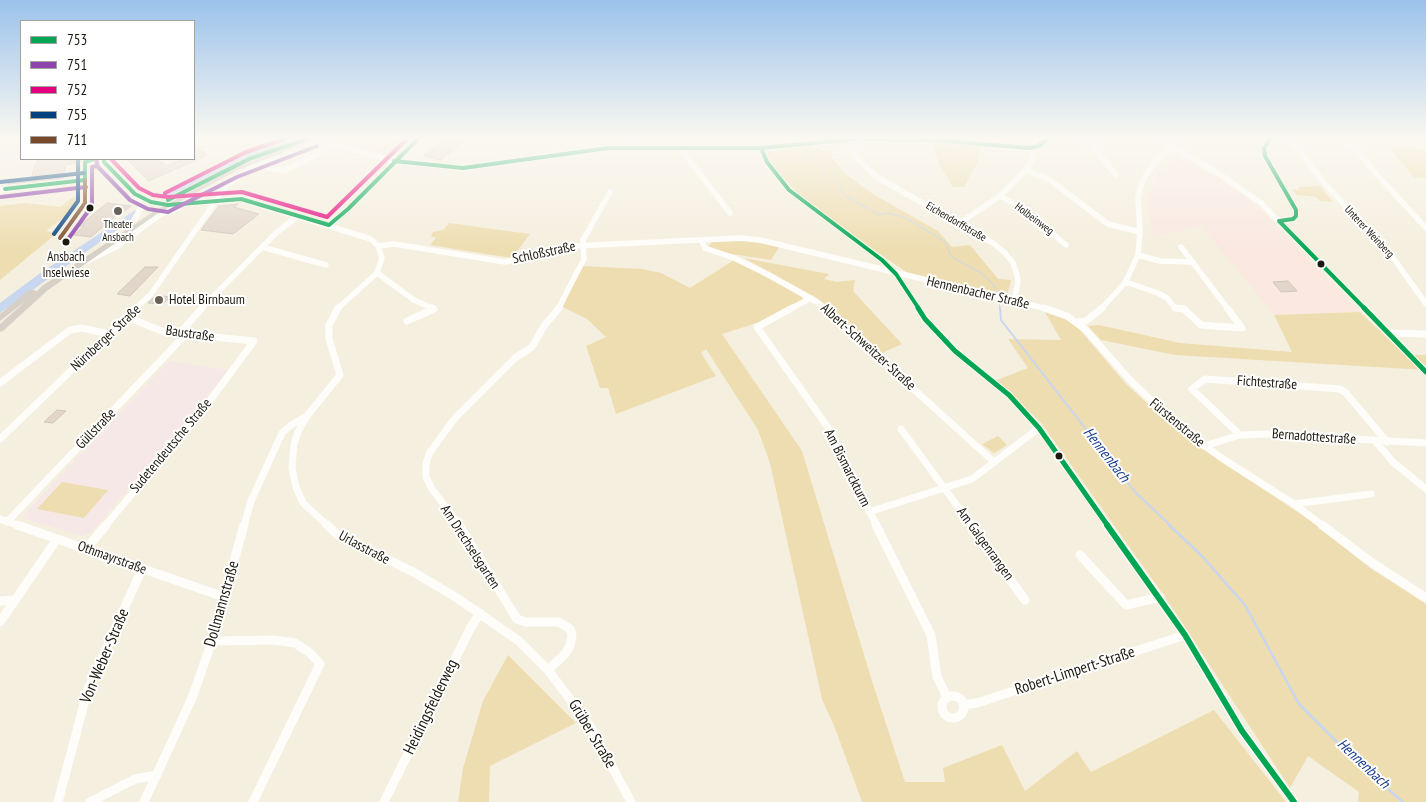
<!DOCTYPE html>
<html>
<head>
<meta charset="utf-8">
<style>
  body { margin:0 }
  #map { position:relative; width:1426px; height:802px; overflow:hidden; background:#f5efdf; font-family:"PT Sans Narrow",sans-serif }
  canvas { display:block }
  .legend { position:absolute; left:20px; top:20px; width:175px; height:140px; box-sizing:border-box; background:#fff; border:1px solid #a4a39e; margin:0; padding:6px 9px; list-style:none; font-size:15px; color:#1c180d }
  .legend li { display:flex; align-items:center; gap:10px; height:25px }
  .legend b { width:25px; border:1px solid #a4a39e }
</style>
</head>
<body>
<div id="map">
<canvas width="1426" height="802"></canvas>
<ul class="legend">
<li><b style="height:6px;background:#00a651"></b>753</li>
<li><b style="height:6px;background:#8e44ad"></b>751</li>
<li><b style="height:6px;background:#e5007d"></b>752</li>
<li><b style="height:6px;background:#004080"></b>755</li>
<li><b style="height:6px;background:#7a4b2a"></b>711</li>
</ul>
</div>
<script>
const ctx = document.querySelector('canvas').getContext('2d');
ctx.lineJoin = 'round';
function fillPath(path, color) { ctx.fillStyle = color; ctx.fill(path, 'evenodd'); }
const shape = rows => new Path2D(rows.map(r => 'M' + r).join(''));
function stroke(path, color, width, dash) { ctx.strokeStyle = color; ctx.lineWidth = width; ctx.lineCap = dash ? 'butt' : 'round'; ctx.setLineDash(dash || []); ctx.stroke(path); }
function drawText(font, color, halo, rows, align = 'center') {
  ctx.font = font + ' "PT Sans Narrow",sans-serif'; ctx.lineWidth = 4; ctx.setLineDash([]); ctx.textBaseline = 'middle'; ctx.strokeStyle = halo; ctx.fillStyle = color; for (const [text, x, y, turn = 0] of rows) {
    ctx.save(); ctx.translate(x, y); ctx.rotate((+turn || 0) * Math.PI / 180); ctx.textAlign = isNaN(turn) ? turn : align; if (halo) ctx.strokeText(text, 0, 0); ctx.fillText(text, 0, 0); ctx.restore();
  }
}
fillPath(shape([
  [328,139,411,139,390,159,324,140],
  [1174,158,1185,158,1241,194,1262,212,1360,312,1274,315,1202,226,1154,236,1148,212,1149,194,1157,175]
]), '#fae8e1');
fillPath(shape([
  [0,139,21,139,21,159,33,159,0,163],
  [169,361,229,370,92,532,81,536,23,518,25,513]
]), '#f7e8e8');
fillPath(shape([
  [931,142,981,146,978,162,964,187,953,187,940,166],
  [813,145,815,149,820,149,822,151,831,150,832,158,848,176,873,194,938,231,952,247,970,245,998,279,1011,280,1007,295,909,274,804,201,780,174,764,152],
  [1389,147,1426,150,1426,178,1414,178],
  [1320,186,1333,202,1320,201,1316,197,1296,195,1292,189,1299,190,1298,187],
  [78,196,76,207,46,231,57,233,0,280,0,206,25,203,60,207,73,197],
  [449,223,530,234,512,258,430,245,436,238,431,236,433,232,443,230],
  [748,241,780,246,771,260,732,254,708,247,712,242],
  [744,258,829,274,824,279,837,282,855,280,853,291,902,344,880,354,817,298],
  [734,260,803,297,802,301,760,322,722,334,802,451,872,681,905,782,945,782,943,768,1002,745,1025,791,1077,751,1091,772,1214,710,1286,802,862,802,835,728,822,699,770,463,758,430,706,349,701,353,716,376,616,414,608,388,600,388,586,346,606,337,587,319,563,307,582,266,642,269,661,273,690,288],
  [1045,312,1073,322,1126,384,1159,414,1201,448,1314,523,1370,568,1426,604,1426,802,1358,802,1359,792,1308,756,1290,788,1167,600,1042,424,997,380,1028,368,1008,339,1061,340],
  [1360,312,1405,355,1426,355,1426,370,1175,355,1101,340,1088,326,1099,325,1180,343,1292,352,1274,315],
  [998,436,1007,445,994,453,982,444],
  [62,482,108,490,84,518,37,509],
  [508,655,576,723,490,766,489,802,458,802,463,768,483,701]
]), '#eeddb0');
stroke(shape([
  [799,139,814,160,842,189,844,195,879,215,886,213,904,217,944,241,952,257,981,273,993,284,998,295],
  [999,299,1000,309]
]), '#c8d6f0', 1);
stroke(shape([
  [1000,308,1001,320,1135,492,1171,526]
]), '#c8d6f0', 2);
stroke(shape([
  [1169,525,1201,555,1245,605,1299,704,1358,763,1403,802]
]), '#c8d6f0', 2.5);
fillPath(shape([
  [284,139,295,139,247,159,167,197,161,197,159,195,241,155,284,139],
  [135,210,140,213,138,215,0,313,0,303,39,274,135,210]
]), '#c8d6f0');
const building = shape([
  [444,139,467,139,441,160,423,156,444,139],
  [194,145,207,155,149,181,127,159,157,159,166,166,183,159,194,159,194,145],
  [40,159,82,159,80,162,66,165,63,178,8,184,10,181,31,179,35,165,40,159],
  [107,203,131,206,121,214,118,214,91,237,74,235,84,226,79,226,107,203],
  [238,204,234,207,259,214,233,234,201,230,219,206,238,204],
  [145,267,158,267,130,296,117,294,145,267],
  [1288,281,1297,291,1281,292,1273,282,1288,281],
  [156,295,170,297,163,304,148,303,156,295],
  [57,410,66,411,53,423,44,422,57,410]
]);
fillPath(building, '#e2d5ca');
stroke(building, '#d0c7bd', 1);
stroke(shape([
  [849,139,855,156,875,176,993,243,1005,253,1013,263,1017,275,1018,282,1014,301],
  [863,139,936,140,1029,148,1038,146,1048,139],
  [1087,139,1116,175],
  [1158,139,1221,175,1261,203,1365,309],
  [1270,139,1264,148,1265,156,1296,210,1296,216,1293,219,1279,221],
  [1290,139,1325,184,1389,252,1426,304],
  [1348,139,1378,176,1426,228],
  [624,147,626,139],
  [680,148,730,213],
  [761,148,767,162,789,190,882,260,896,274,919,309],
  [104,159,104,162,135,194,151,202,168,205,241,199,371,239,378,246,382,258,377,273,337,309],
  [256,165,284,171,335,145],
  [1026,170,1050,180,1108,224,1140,232],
  [0,190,85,180],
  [1000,196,1020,207,1066,245],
  [134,220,141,208,135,195],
  [958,224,1000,196,1026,170,1033,159,1029,148],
  [329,225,348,209,418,139],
  [60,238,85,203,85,162,94,159],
  [702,241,705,248,734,258,769,275,820,304,826,309],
  [378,246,394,244,505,262,573,246,740,238,760,240,1048,309],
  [262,247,326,265],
  [1181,247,1228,309],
  [1138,255,1160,261,1193,262],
  [85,262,116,247,161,214,179,208],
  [377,273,414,300,434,309],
  [1126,282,1158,293,1167,298,1175,308,1184,309],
  [135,309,151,294,226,186,252,167,321,141,394,161,463,168,608,148,761,148,855,139],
  [201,309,276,233,298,216],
  [558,309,584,259,583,240,610,192],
  [790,309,811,298],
  [1101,309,1125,283,1138,255,1140,232,1138,197,1143,179,1156,161,1179,139]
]), '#fefdfa', 5.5);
stroke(shape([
  [432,308,434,309],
  [792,308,757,327,829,429,877,526],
  [824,308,994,462],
  [918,308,925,319,955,351,1009,395,1039,428,1108,526],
  [1044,308,1067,316,1086,330,1130,380,1180,428,1223,459,1294,504,1323,526],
  [1175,308,1184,309,1201,325,1242,328,1227,308],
  [1364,308,1426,372],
  [127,317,164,332,254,341],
  [407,321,434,309],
  [1077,322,1086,321,1102,308],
  [1389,333,1426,334],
  [179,334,202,308],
  [0,383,70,330,82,328,109,334],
  [901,429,972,526],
  [1240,435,1192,389,1205,379,1340,389,1346,393,1387,442],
  [0,439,136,308],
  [1375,441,1393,462,1426,489],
  [1204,446,1240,435,1267,434,1426,443],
  [1294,504,1371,494],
  [869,512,972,479,1039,428],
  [0,519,20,526],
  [7,522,185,335],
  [105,526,203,410,254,341],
  [244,526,251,501,282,433,291,425,307,416],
  [328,526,303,503,296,487,292,468,294,444,298,432,307,416,340,375,329,339,329,325,338,308],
  [460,526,432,489,426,477,426,463,430,452,455,418,515,358,532,347,544,326,559,308]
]), '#fefdfa', 7);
stroke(shape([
  [17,525,224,597],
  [327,525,338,535,417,574,457,598,519,641,548,670,590,726,631,802],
  [459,525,517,619,526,622,559,622,570,629,572,635,570,646,565,654,548,670],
  [876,525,931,635,937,677,947,697],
  [971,525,1025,600],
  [1107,525,1185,635,1242,731,1294,802],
  [1322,525,1371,562,1426,598],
  [86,549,106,525],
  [1080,555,1126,605,1160,597],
  [0,601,14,600],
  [0,622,57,539],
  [212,641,274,640,295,643,310,653,320,664,253,802],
  '942 707a11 11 0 1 1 22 0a11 11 0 1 1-22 0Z',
  [963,705,977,703,1185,635],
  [58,802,88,689,142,569],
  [90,802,135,779,157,775],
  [144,802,192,698,212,641,244,525],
  [384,802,470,629,480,613]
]), '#fefdfa', 9);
fillPath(shape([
  [309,139,317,139,236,171,157,214,48,290,3,331,0,332,0,324,27,300,0,321,0,314,29,290,35,290,36,292,42,286,153,212,232,169,309,139]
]), '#d6d0c6');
stroke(shape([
  [863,139,936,140,1029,148,1038,146,1048,139],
  [1270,139,1264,148,1265,156,1296,210,1296,216,1293,219,1279,221],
  [761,148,767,162,789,190,882,260,896,274,919,309],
  [104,159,104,162,135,194,151,202,168,205,241,199,329,225,348,209,418,139],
  [394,161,463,168,608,148,761,148,855,139],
  [5,189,85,180,85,162,94,159],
  [168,200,249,159,306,139],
  [1279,221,1365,309]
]), '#00a651', 4);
stroke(shape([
  [918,308,925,319,955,351,1009,395,1039,428,1108,526],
  [1364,308,1426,372]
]), '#00a651', 5);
stroke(shape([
  [1107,525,1185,635,1242,731,1294,802]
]), '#00a651', 6);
stroke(shape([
  [96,159,98,167,130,200,148,209,168,212,237,177,317,146],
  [1,197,86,187],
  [66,242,92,206,92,167,96,166]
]), '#8e44ad', 4);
stroke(shape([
  [111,159,139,188,153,195,168,197,242,192,327,217,407,139],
  [165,193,246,152,284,139]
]), '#e5007d', 4);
stroke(shape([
  [0,182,84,173],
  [54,234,78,201,78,159]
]), '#004080', 4);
stroke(shape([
  [60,238,85,203,85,180]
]), '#7a4b2a', 4);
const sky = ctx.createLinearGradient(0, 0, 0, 251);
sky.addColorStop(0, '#9bc2eb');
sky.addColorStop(0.55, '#faf8f1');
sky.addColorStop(1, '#faf8f100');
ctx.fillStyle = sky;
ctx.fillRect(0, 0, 1426, 251);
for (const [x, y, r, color] of [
  [90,208,4.5,"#1c180d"],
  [118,211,5,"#686356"],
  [66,242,4.5,"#1c180d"],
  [1321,264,4.5,"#1c180d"],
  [159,300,5,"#686356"],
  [1059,456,4.5,"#1c180d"]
]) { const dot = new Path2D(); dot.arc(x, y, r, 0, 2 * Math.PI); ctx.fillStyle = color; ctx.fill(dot); stroke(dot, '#fff', 2); }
drawText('11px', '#1c180d', '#fff', [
  ["Holbeinweg",1034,219,37],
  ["Eichendorffstraße",956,222,30],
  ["Unterer Weinberg",1369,232,47]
]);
drawText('11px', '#1c180d', '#fff', [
  ["Theater",118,225],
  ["Ansbach",118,238]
]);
drawText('13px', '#1c180d', '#fff', [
  ["Ansbach",66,257],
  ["Inselwiese",66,273]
]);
drawText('14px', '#1c180d', '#fff', [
  ["Schloßstraße",544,253,-12],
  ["Hennenbacher Straße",978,293,13],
  ["Baustraße",190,334,8],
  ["Nürnberger Straße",106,338,-43],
  ["Albert-Schweitzer-Straße",868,347,42],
  ["Fichtestraße",1267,383,4],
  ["Fürstenstraße",1177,423,40],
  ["Güllstraße",96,429,-46],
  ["Bernadottestraße",1314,437,4],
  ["Sudetendeutsche Straße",171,446,-50],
  ["Am Bismarckturm",847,468,63],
  ["Am Galgenrangen",985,544,54],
  ["Am Drechselsgarten",470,547,57],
  ["Urlasstraße",364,548,28],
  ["Othmayrstraße",112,558,20]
]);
drawText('14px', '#1c180d', '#fff', [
  ["Hotel Birnbaum",169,300]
], 'left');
drawText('italic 15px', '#1c3e8e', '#fff', [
  ["Hennenbach",1106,455,52],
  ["Hennenbach",1363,764,43]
]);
drawText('16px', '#1c180d', '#fff', [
  ["Dollmannstraße",222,604,-74],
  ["Von-Weber-Straße",105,656,-67],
  ["Robert-Limpert-Straße",1075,671,-18],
  ["Heidingsfelderweg",431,707,-64],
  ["Grüber Straße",592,734,59]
]);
</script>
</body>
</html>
